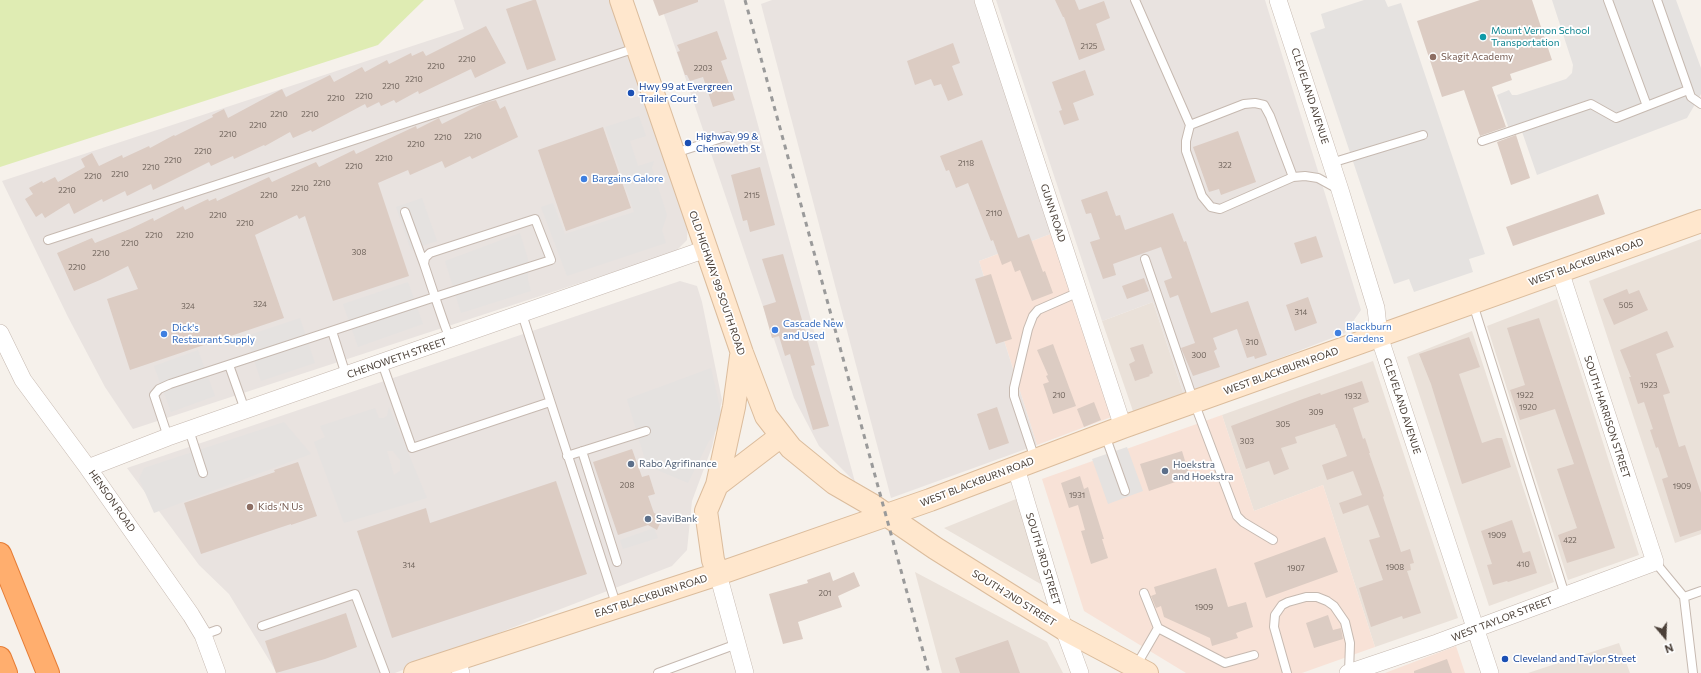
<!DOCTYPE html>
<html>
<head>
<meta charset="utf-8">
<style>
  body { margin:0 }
  #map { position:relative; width:1701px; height:673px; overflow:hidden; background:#f6f1eb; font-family:Commissioner,sans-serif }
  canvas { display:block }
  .north { position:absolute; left:1645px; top:617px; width:40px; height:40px; -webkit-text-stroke:3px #fff; paint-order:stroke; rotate:161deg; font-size:11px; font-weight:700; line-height:16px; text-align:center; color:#4b4038 }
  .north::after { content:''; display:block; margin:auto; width:14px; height:18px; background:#4b4038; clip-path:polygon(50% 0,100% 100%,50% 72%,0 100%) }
</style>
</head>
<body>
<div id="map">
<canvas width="1701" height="673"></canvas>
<div class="north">N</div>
</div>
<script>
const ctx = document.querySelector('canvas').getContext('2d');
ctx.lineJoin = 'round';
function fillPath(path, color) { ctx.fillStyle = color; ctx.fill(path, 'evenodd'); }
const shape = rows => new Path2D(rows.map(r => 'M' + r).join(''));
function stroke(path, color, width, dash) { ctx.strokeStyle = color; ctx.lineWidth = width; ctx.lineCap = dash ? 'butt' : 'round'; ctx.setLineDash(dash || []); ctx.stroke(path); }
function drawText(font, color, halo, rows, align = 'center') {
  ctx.font = font + ' Commissioner,sans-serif'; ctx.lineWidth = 3.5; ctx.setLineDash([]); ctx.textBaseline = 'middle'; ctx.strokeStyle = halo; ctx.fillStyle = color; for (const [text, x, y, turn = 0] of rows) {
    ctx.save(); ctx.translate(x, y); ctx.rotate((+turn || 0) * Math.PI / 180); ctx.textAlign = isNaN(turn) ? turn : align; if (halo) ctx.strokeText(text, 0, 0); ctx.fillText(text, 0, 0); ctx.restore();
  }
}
fillPath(shape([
  [1701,239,1701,534,1675,543,1589,281],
  [1557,299,1639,555,1568,580,1487,326],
  [1153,302,1184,395,1134,414,1102,321],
  [1472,331,1554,582,1489,606,1407,357],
  [1373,361,1458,618,1375,647,1323,485,1254,511,1222,415],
  [1016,499,1044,586,944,528],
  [915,572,1047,642,1063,673,942,673],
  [1619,643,1630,673,1528,673]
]), '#eae1d9');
fillPath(shape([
  [1053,233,1114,416,1037,445,979,261],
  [1222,415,1254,511,1323,485,1375,647,1302,673,1186,673,1084,611,1042,479],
  [1456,646,1465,673,1385,673]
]), '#f8e2d7');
fillPath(shape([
  [454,0,613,0,688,219,687,240,675,252,133,429,105,387,68,317,2,181,464,29],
  [659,0,724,0,855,482,819,446,794,398],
  [772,0,974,0,1053,233,979,261,1037,445,891,498,761,4],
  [996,0,1265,0,1361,310,1345,333,1184,395,1153,302,1102,321],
  [680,281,697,286,702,302,722,400,712,447,692,501,687,550,672,566,395,673,277,673,229,594,199,565,127,468]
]), '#e9e3e0');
fillPath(shape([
  [0,0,424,0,378,45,0,167]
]), '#dfecb3');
fillPath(shape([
  [1364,0,1385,0,1388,7,1401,3,1485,254,1469,259,1473,272,1414,292,1409,279,1394,284,1310,33,1325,28,1321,14],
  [1552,0,1676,0,1701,68,1701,94,1687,118,1537,175,1520,126,1509,129,1497,95,1509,90,1512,95,1517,95,1566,79,1572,73,1573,65],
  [639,116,646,136,630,141,638,166,654,161,652,168,667,215,662,230,666,243,567,276,541,207,553,203,565,234,634,212,605,127],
  [422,198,437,241,411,250,396,207],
  [520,233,528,259,528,280,531,291,461,313,445,261],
  [408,282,423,324,358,347,343,304],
  [300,318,315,363,261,381,246,336],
  [198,350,215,396,171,412,154,366],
  [711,368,721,412,719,426,709,441,688,483,655,469,648,470,627,399],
  [389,407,427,498,344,523,314,442,325,437,320,426,375,408,379,418,384,418,387,416],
  [387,451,393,451,400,460,400,471,394,475],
  [284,422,311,454,154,513,139,479,144,468],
  [1127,447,1143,491,1108,504,1092,459],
  [654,528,658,538,623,549,620,540]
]), '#e5e2e0');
fillPath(shape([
  [533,0,536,0,556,60,527,70,506,9],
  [653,0,698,0,698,2,659,16],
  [1055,0,1075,0,1079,10,1104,1,1110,18,1096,24,1105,50,1079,60,1064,17,1063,17],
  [1480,0,1532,0,1552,60,1510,74,1512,80,1492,87,1506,127,1480,136,1464,90,1442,97,1417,21],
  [486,26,506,63,475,78,471,69,419,94,418,91,396,103,394,100,381,106,379,102,367,108,365,104,312,132,311,130,293,138,290,132,265,146,264,145,234,159,233,156,211,166,209,162,153,190,151,184,127,196,125,191,103,202,102,199,74,214,69,203,45,218,42,213,36,217,25,199,33,194,29,188,42,181,43,183,55,177,58,182,85,167,81,159,92,153,99,166,122,155,123,158,149,146,150,148,174,135,175,136,213,117,212,115,224,109,228,118,282,89,286,97,330,75,334,82,362,67,365,72,387,60,389,64,411,53,412,56,423,51,426,56],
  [717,31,727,59,721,61,735,100,713,107,703,77,690,81,687,75,685,75,677,52,680,51,677,45],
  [953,43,960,63,952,66,963,95,948,101,941,84,934,86,931,79,915,85,907,61],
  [1085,70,1094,95,1073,103,1079,120,1064,125,1059,111,1062,110,1052,82],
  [496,100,500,109,505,106,518,137,472,159,470,156,445,168,442,161,410,175,408,170,378,183,409,276,333,301,305,216,299,219,297,215,255,235,284,318,130,370,107,299,138,289,128,266,100,280,74,291,57,253,92,238,95,243,130,229,153,218,154,221,183,206,185,210,208,199,209,201,216,198,217,201,269,177,272,182,316,162,319,167,354,150,356,154,416,126,417,129,439,118,442,124,484,103],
  [603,127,631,208,566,231,538,150],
  [1238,131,1256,182,1221,195,1219,189,1209,192,1193,147],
  [1516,135,1530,178,1511,185,1497,142],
  [982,140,1018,238,1029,234,1043,272,1045,271,1053,293,1032,301,1020,270,1015,272,1011,261,1002,265,993,240,991,241,968,183,956,188,949,170,946,171,940,156],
  [760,167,775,225,750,232,747,220,743,221,731,175],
  [1107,191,1116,216,1120,215,1125,230,1173,213,1184,242,1186,241,1211,313,1248,301,1267,355,1255,359,1254,356,1247,358,1237,329,1213,338,1217,349,1214,351,1220,367,1193,376,1181,348,1195,343,1178,295,1170,298,1164,281,1172,278,1161,247,1113,264,1116,275,1103,279,1090,242,1100,239,1091,213,1086,214,1081,200],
  [1598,194,1605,214,1513,246,1506,227],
  [1316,236,1323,257,1301,264,1294,243],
  [783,254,815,365,811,366,829,426,813,430,790,354,785,356,779,336,772,338,763,306,776,302,762,259],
  [991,274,1012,339,996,344,975,279],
  [1144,278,1149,291,1127,299,1122,286],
  [1627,289,1629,294,1639,290,1648,310,1614,325,1603,299],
  [1308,297,1317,323,1295,331,1286,305],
  [1539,318,1615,548,1567,563,1558,535,1577,528,1557,469,1574,464,1555,409,1520,420,1510,390,1525,385,1507,328],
  [1667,331,1674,347,1656,354,1670,393,1663,395,1679,447,1685,445,1701,493,1701,530,1680,537,1662,479,1668,477,1658,447,1656,448,1650,430,1653,429,1644,402,1638,404,1629,377,1631,377,1620,350],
  [1469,337,1480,367,1459,374,1482,443,1497,438,1502,438,1511,467,1462,484,1431,384,1419,354],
  [1053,344,1076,406,1053,414,1043,384,1049,382,1046,376,1048,375,1037,350],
  [1143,344,1153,373,1149,375,1150,376,1135,381,1129,364,1135,361,1130,348],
  [1362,381,1369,402,1353,408,1363,439,1365,438,1370,453,1369,453,1384,496,1383,497,1401,552,1410,549,1414,563,1410,564,1411,570,1407,571,1421,613,1403,619,1402,616,1371,627,1359,588,1383,580,1369,540,1380,537,1368,505,1343,514,1339,503,1362,495,1353,471,1327,480,1322,465,1347,456,1337,428,1336,428,1335,424,1295,437,1297,443,1281,448,1289,469,1274,475,1269,461,1246,469,1231,426,1300,400,1320,393,1321,395],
  [1094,402,1101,420,1084,427,1077,409],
  [997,407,1009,443,989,450,977,414],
  [632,449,642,477,649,475,655,494,648,496,654,513,663,517,657,530,648,525,618,535,593,462],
  [1182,451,1190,477,1149,491,1140,464],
  [298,462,317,516,291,525,291,524,201,554,184,503,275,472,274,470],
  [1080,476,1084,489,1088,487,1092,501,1104,539,1102,539,1108,558,1091,564,1081,531,1085,530,1078,505,1069,508,1061,483],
  [556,481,587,574,392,638,357,531,426,508,430,523],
  [1512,520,1523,553,1530,551,1537,573,1508,582,1507,581,1493,585,1487,565,1492,564,1481,531],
  [1325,537,1338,572,1266,598,1254,563],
  [1216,568,1228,607,1246,602,1253,627,1236,633,1238,638,1212,646,1210,638,1164,617,1161,606,1156,608,1151,596,1156,594,1154,587],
  [830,572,833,581,854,572,860,586,838,596,842,607,798,622,803,639,783,644,769,594,808,583,807,580],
  [346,613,357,647,325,659,276,673,265,641],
  [1328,615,1333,630,1341,628,1343,639,1314,648,1306,623],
  [1008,640,1020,673,960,673,955,658],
  [1447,659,1452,673,1414,673,1414,671]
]), '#dcccc3');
const lane = shape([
  [1135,0,1190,125,1244,104,1255,103,1264,105,1270,116,1293,177,1305,176,1318,178,1338,189],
  [1608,0,1647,106],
  [1657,0,1691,97,1701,104],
  [1190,125,1186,141,1186,151,1202,196,1211,207,1220,209,1293,177],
  [1482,141,1591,104,1616,118,1688,90],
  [675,153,728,136],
  [1331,163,1423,135],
  [405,212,424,264],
  [48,240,636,48],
  [1145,259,1194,402,1237,516,1243,522,1273,540],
  [1473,304,1565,595],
  [522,314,617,607],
  [332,331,346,375],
  [382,363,412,448,550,402],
  [229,365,245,410],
  [189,430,203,473],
  [1105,435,1125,491],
  [168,437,154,395,159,389,170,384,435,297,551,260,535,219,430,253,425,258,424,264,435,297,445,326,450,339],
  [582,451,617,562],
  [567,456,646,431],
  [1035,459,1014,396,1014,388,1028,329,1033,316,1038,310,1079,292],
  [1655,562,1684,597,1693,673],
  [1684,597,1701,591],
  [262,626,355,594,385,673],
  [1158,628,1225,663,1254,655],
  [203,635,217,630],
  [1136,666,1158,628,1144,593],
  [658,673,737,644],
  [1287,673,1274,627,1275,615,1282,605,1288,602,1306,597,1317,597,1327,601,1334,606,1345,622,1350,643,1349,673]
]);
const street = shape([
  [983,0,1123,427],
  [1278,0,1340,190,1376,308,1379,336,1490,673],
  [0,333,23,380,88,468,191,615,203,635,217,673],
  [88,468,168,437,706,249],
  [1016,468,1064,629,1080,673],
  [718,574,745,673],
  [457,659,461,673],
  [1348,673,1437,643,1655,562,1560,271]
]);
const secondary = shape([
  [621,0,742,353,766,416,791,448,834,483,872,505,935,548,1064,629,1147,673],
  [717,485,781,436],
  [718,574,713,560,706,511,717,485,734,407,741,356],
  [415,673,718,574,930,500,1123,427,1701,221]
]);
const highway = shape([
  [0,554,48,673],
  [0,658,6,673]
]);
stroke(lane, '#c6b9b0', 10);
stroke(street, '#c6b9b0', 18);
stroke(secondary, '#dbbc9c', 24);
stroke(highway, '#e67d36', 24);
stroke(lane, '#fff', 8);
stroke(street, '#fff', 17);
stroke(secondary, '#ffe7cd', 22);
stroke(highway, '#ffae6e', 22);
stroke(shape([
  [745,0,929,673]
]), '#9a9a9a', 3, [5, 5]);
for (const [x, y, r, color] of [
  [1483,37,4,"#0f9aa8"],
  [1433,57,4,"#8d6e63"],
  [631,93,4,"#1a4fb4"],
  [688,143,4,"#1a4fb4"],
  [584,179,4,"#3f7fe0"],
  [775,330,4,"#3f7fe0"],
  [1338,333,4,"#3f7fe0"],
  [164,334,4,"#3f7fe0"],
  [631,464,4,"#5c6f8a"],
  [1165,471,4,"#5c6f8a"],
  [250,507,4,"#8d6e63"],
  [648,519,4,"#5c6f8a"],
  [1505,659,4,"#1a4fb4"]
]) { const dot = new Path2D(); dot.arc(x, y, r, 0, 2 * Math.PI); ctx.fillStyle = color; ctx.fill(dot); stroke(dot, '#fff', 1.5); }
drawText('8px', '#6f635b', null, [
  ["2125",1089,46],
  ["2210",467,59],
  ["2210",436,66],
  ["2203",703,68],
  ["2210",414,79],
  ["2210",391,86],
  ["2210",364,96],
  ["2210",336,98],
  ["2210",279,114],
  ["2210",310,114],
  ["2210",258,125],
  ["2210",228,134],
  ["2210",473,136],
  ["2210",443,137],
  ["2210",416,144],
  ["2210",203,151],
  ["2210",384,158],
  ["2210",173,160],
  ["2118",966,163],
  ["322",1225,165],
  ["2210",354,166],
  ["2210",151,167],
  ["2210",120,174],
  ["2210",93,176],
  ["2210",322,183],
  ["2210",300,188],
  ["2210",67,190],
  ["2210",269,195],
  ["2115",752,195],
  ["2110",994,213],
  ["2210",218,215],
  ["2210",245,223],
  ["2210",154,235],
  ["2210",185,235],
  ["2210",130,243],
  ["308",359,252],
  ["2210",101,253],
  ["2210",77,267],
  ["324",260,304],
  ["505",1626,305],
  ["324",188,306],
  ["314",1301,312],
  ["310",1252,342],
  ["300",1199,355],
  ["1923",1649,385],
  ["210",1059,395],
  ["1922",1525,395],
  ["1932",1353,396],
  ["1920",1528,407],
  ["309",1316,412],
  ["305",1283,424],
  ["303",1247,441],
  ["208",627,485],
  ["1909",1682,486],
  ["1931",1077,495],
  ["1909",1497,535],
  ["422",1570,540],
  ["410",1523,564],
  ["314",409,565],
  ["1908",1395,567],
  ["1907",1296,568],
  ["201",825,593],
  ["1909",1204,607]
]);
drawText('10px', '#0d838f', '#fff', [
  ["Mount Vernon School",1491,31],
  ["Transportation",1491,43]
], 'left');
drawText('10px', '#785e54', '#fff', [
  ["Skagit Academy",1441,57],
  ["Kids ‘N Us",258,507]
], 'left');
drawText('10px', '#164399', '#fff', [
  ["Hwy 99 at Evergreen",639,87],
  ["Trailer Court",639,99],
  ["Highway 99 &",696,137],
  ["Chenoweth St",696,149],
  ["Cleveland and Taylor Street",1513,659]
], 'left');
drawText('10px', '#4b4038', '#fff', [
  ["CLEVELAND AVENUE",1310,96,72],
  ["GUNN ROAD",1053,213,72],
  ["WEST BLACKBURN ROAD",1586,262,-20],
  ["OLD HIGHWAY 99 SOUTH ROAD",717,283,71],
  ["CHENOWETH STREET",397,358,-19],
  ["WEST BLACKBURN ROAD",1281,371,-20],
  ["CLEVELAND AVENUE",1402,406,72],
  ["SOUTH HARRISON STREET",1607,417,72],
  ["WEST BLACKBURN ROAD",977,482,-21],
  ["HENSON ROAD",112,501,55],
  ["SOUTH 3RD STREET",1043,559,73],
  ["EAST BLACKBURN ROAD",651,596,-18],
  ["SOUTH 2ND STREET",1014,598,32],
  ["WEST TAYLOR STREET",1502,619,-21]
]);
drawText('10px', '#366cbe', '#fff', [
  ["Bargains Galore",592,179],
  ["Cascade New",783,324],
  ["and Used",783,336],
  ["Blackburn",1346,327],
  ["Gardens",1346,339],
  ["Dick's",172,328],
  ["Restaurant Supply",172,340]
], 'left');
drawText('10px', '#4e5e75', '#fff', [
  ["Rabo Agrifinance",639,464],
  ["Hoekstra",1173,465],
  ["and Hoekstra",1173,477],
  ["SaviBank",656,519]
], 'left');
</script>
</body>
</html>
